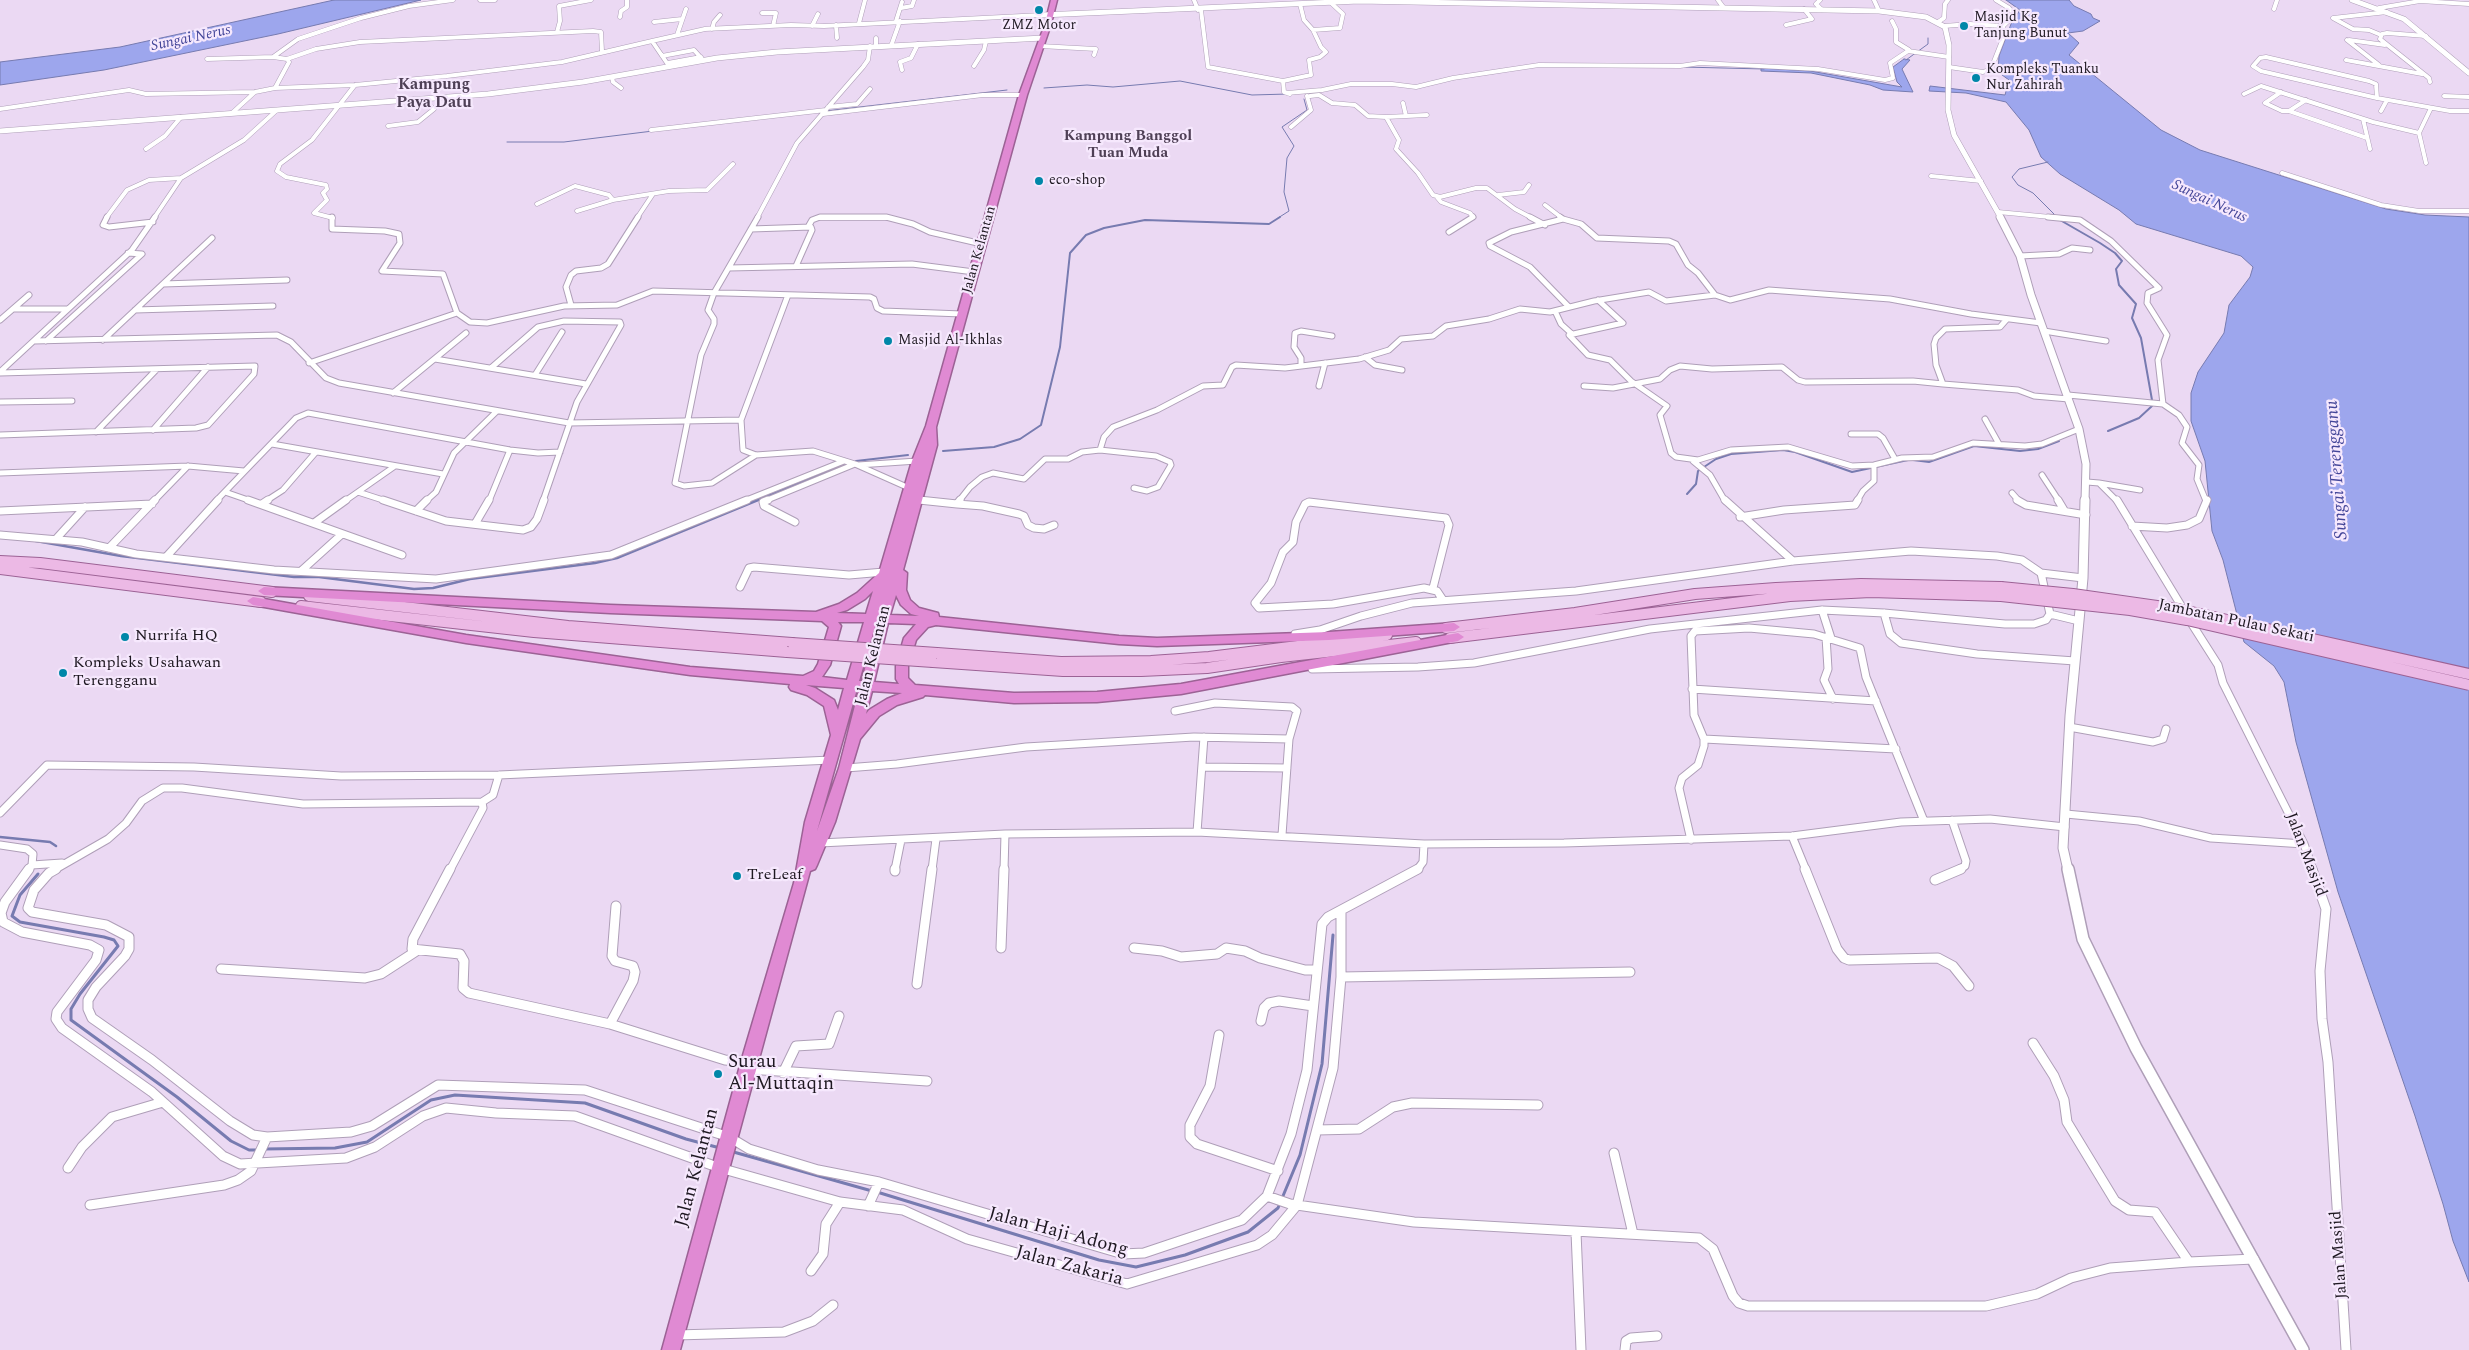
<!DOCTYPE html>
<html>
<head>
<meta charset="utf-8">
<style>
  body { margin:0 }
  canvas { display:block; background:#ebd9f3 }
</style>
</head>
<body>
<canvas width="2469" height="1350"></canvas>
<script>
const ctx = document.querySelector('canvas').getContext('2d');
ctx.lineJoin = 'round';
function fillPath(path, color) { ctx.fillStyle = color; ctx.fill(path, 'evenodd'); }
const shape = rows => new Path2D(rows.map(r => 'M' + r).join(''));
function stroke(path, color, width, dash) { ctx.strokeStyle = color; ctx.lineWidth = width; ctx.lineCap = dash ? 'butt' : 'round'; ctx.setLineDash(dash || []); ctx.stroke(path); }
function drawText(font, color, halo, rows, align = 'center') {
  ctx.font = font + ' Spectral,serif'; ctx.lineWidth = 4.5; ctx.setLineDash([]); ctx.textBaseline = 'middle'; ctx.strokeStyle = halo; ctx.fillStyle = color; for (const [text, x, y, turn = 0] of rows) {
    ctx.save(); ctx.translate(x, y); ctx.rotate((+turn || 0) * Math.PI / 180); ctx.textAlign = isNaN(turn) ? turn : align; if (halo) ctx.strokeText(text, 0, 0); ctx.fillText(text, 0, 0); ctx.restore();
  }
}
const water = shape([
  [334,0,421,0,278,34,104,70,0,85,0,62,120,47,334,0],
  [2006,0,2069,0,2074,6,2091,14,2093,18,2100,21,2083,31,2068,33,2079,43,2069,55,2161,130,2200,150,2386,209,2425,215,2469,217,2469,1282,2453,1241,2443,1204,2415,1116,2338,892,2296,742,2284,682,2274,666,2244,642,2223,560,2212,531,2205,461,2191,421,2191,393,2198,372,2224,333,2229,305,2250,277,2253,267,2241,256,2136,224,2119,210,2060,174,2041,157,2029,130,2006,102,1966,93,1929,91,1930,86,2005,95,2009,80,1998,72,1999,56,2011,24,2020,10,2006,0],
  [1904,59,1910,60,1902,69,1913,92,1883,90,1870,85,1811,73,1761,71,1761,68,1810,71,1902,87,1897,82,1893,67,1904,59]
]);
fillPath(water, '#9da6ed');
stroke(water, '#777bb0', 1);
stroke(shape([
  [1906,60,1928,44,1928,38],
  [1682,67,1764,69],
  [1044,88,1087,85,1113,87,1180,81,1252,95,1288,94],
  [1293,94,1340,88],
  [825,111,1007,90],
  [507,142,564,142,653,131],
  [2048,162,2019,169,2012,177,2018,185,2033,193,2056,216],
  [1278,218,1289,211,1284,192,1287,158,1294,146,1282,127,1307,110,1304,99]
]), '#777bb0', 1);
stroke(shape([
  [2060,220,2100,243,2115,253,2122,261,2116,269,2119,285,2136,304,2132,318,2141,338,2152,400],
  [2108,431,2139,418,2152,406],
  [943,451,994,447,1020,439,1041,425,1060,347,1070,253,1086,235,1104,228,1145,220,1269,224,1280,217],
  [1913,460,1929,462,1974,446,2020,451,2038,449,2059,441],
  [856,461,908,455],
  [1687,494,1696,484,1698,471,1716,459,1731,454,1783,450,1795,452,1852,472,1908,460],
  [755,501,843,465]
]), '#777bb0', 2);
stroke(shape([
  [36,541,121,556,294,577,319,577,414,589,433,588,470,579,595,563,617,558,758,500],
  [0,837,50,842,56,846]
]), '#777bb0', 2.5);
stroke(shape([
  [38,874,20,895,12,916,20,922,104,937,114,940,118,946,80,994,71,1009,71,1020,177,1097,231,1141,249,1150,259,1150],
  [264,1149,335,1148,367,1142,431,1100,455,1095,585,1103,686,1139,720,1148],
  [730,1151,872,1191],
  [877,1192,1099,1260,1136,1267,1185,1255,1248,1232,1278,1208,1300,1155,1322,1064,1333,935]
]), '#777bb0', 3);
const streetFar3 = shape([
  [480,0,495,0],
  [1194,0,1198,10],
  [1718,0,1724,8],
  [1820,0,1816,4,1822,10],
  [1874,0,1879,11],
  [1996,0,2009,8,2015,15,2003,26],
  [901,8,912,6,914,0],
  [2379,8,2420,1,2469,4],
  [2274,9,2277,0],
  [1201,10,1208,67,1283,81,1284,92,1290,94],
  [762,13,776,13,773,26],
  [620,17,621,11,627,7,627,0],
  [896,21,902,2],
  [1892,21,1896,29,1896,42,1909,50],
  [654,22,682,19],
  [1938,22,1944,18,1945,4,1948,0],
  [859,23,865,0],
  [836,25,837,38],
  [1786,25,1812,19,1804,9],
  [812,26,818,14],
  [1944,26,1970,24,2003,26],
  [712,29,714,22,720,15],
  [1313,30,1340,28,1343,14,1330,2],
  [557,32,560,21,559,6,591,0],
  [677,35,686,9],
  [2381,35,2369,30,2353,29,2333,18,2387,12],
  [2426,36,2387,33,2382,34,2380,39,2429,78,2430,82],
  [876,38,876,46],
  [2347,40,2379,65],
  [2349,40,2385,45],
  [652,41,705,29,791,25,824,26,1042,15],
  [891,46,900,21],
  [1040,46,1096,49,1094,55],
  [662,56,694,50,703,60],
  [2266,57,2369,81,2376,84,2377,98,2261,71,2253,66,2260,58,2266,57],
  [207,59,273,57],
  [287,59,316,49,360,42,593,31,601,32,602,51],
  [2346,60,2422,74],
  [668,63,701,57],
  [974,66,984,50,986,41],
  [1949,67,1983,72,1991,69,2004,36,2003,26],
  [902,70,900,62,911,58,918,44],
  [612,77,613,82,621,88],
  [1283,81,1311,75,1309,60,1320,57,1326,52,1321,47,1313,30,1304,20,1300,4],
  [275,88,289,62,287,59,273,57,298,39,361,18,409,6,453,0],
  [2281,92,2265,103,2282,111,2289,111,2367,138],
  [1287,93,1322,90,1351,84,1392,84,1416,87,1453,78,1539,65,1680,66,1700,63,1818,69,1885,80,1893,78,1890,63,1908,51,1949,57],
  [2244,94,2261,86,2373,122,2419,133],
  [1310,96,1319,95,1332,103,1355,105,1368,116,1386,117,1399,140,1396,149,1418,173,1433,195,1440,197,1476,188,1487,188,1515,209,1532,218],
  [2444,96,2469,97],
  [2377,98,2450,111,2469,111],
  [1403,103,1406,116],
  [828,107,857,104,870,89],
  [0,109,129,90,146,94,255,92,275,88,355,85,447,76,562,62,652,41,669,66],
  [2289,111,2306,100],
  [2381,111,2387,100],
  [232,113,255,92],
  [823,114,983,95,1023,95],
  [1386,117,1427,115],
  [2363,119,2370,149],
  [388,126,418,122,434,109,429,105,428,99],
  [1291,127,1311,110,1307,96],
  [651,130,826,110],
  [146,149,165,136,181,117],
  [2426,163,2419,133,2431,108],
  [2282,173,2381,205,2419,211,2469,211],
  [1931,176,1981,181],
  [1498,195,1524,192,1529,185],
  [1436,196,1441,202,1470,213,1473,217,1471,218],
  [537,204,575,186,609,195,613,200],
  [1545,205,1562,218],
  [577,211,613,200,669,191,707,190,733,164],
  [1998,212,2061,218],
  [106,218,127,190,149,180,181,178],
  [154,218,181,178,244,140,277,110],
  [333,218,314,213,327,200,323,193,327,189,326,185,286,177,277,171,280,164,312,140,355,85],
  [637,218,653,194],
  [757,218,797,143,863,67,868,60,870,46],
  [817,218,890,218]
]);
const streetFar2 = shape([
  [107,217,103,225,109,227,153,222],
  [332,217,332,229,385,231,399,234,400,243,382,271,443,274,457,313,470,322,487,323,564,306,617,305,653,291,870,297,874,299,877,308,883,311,962,314],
  [1530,217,1545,225],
  [1560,217,1563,219],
  [2048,217,2080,220,2111,241,2159,288,2148,293,2147,303,2167,335,2158,360,2163,404,2179,415,2187,427,2182,443,2199,465,2197,479,2206,501],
  [808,227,812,220,820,217,886,217,913,224,930,232,982,244],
  [751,229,811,227,812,230,796,266],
  [1449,232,1473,217],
  [2020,256,2059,254,2072,248,2090,250],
  [729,268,912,264,974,272],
  [163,284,287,280],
  [788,295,741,420,743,450,756,455,813,451,858,465,917,461],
  [1598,300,1623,323,1569,335,1588,355,1610,360,1631,381,1667,406,1660,415,1671,453,1676,457,1698,460,1731,450,1788,447,1852,466,1874,465,1902,458,1933,457,1973,443,2025,446,2042,444,2079,429],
  [571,305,566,287,571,275,576,271,601,268,608,264,638,217],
  [1569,307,1530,267,1490,246,1489,243,1511,232,1563,219,1581,224,1597,238,1669,241,1676,244,1688,265,1698,273,1715,295],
  [14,309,67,309],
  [135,310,273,306],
  [1555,311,1561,324,1571,333],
  [0,320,29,295],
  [2044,331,2106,341],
  [103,340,212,238],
  [34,341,277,335,291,342,326,378,339,383,569,423,741,420],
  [46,341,142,254,128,253],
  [1365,357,1375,365,1402,370],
  [435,359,586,384],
  [309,363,457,313],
  [1301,366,1301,358,1294,347,1295,333,1301,331,1332,336],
  [491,368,538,327,564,321,620,322,621,325,577,402,543,501],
  [0,372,132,250,155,217],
  [0,373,255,366,254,374,208,425,196,428,0,435],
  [535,375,562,332],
  [1943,384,2018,390,2034,396,2069,399],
  [1319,386,1325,363],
  [1584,386,1613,388,1660,379,1670,370,1680,366,1712,369,1782,367,1798,380,1805,382,1913,381,1943,384,1936,365,1934,344,1936,338,1945,329,2000,327,2007,319],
  [393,393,466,333],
  [2068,395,2163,404],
  [0,402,72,401],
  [1985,419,1999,444],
  [153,430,208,367],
  [96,432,157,369],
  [1851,434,1878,434,1883,438,1895,459],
  [272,444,443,474],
  [1100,450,1156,456,1170,462,1171,465,1158,487,1147,491,1134,488],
  [756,455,712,483,684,486,675,483,701,355,714,324,714,319,708,310,714,293,758,217],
  [1693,461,1710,475,1725,501],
  [0,473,188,466,244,471],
  [2042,475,2059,501],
  [2087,482,2099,483,2117,501],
  [2099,483,2140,490],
  [225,492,251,501],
  [358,492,386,501],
  [2012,493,2019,501],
  [918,500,931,501],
  [154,501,188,466],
  [216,501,296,418,308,413,510,450,538,453,560,452],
  [266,501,283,490,316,452],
  [345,501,395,466],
  [426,501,436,492,454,453,497,411],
  [489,501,510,450],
  [744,501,844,461],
  [765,501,855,464,909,488],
  [959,501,970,487,982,477,993,473,1024,479,1045,459,1068,459,1082,452,1100,450,1104,437,1113,427,1157,410,1203,386,1223,385,1232,367,1236,365,1285,368,1359,359,1389,350,1401,339,1433,336,1446,326,1489,319,1520,309,1550,312,1594,301,1649,292,1666,301,1715,295,1730,300,1769,290,1890,299,1971,314,2041,323],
  [1857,501,1863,491,1874,481,1874,465]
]);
const streetFar1 = shape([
  [248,500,402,555],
  [383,500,446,521,523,530,531,527,537,519,544,500],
  [768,500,763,502,764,506,795,522],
  [919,500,957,504,960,500],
  [1725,500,1793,561],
  [2017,500,2026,505,2086,515],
  [2058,500,2064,510],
  [2117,500,2185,612],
  [262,504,268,500],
  [957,504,983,506,1019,514,1024,516,1028,525,1034,528,1044,529,1054,525],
  [0,511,152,504],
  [416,511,427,500],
  [1740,517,1784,510,1855,505,1858,500],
  [314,523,346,500],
  [475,524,489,500],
  [2132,526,2167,528,2187,525,2199,519,2207,500],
  [0,535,82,542,136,554,274,570,436,579,611,555,747,500],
  [56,539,85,507],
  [109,548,155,500],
  [166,557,218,500],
  [301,571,342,534],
  [2041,573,2083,578],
  [740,587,749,568,754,567,849,575,884,572],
  [1433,588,1449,525,1446,518,1309,502,1305,504,1296,522,1293,542,1283,552,1271,583,1255,603,1259,608,1333,604,1424,588,1437,591,1443,600],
  [1822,610,1831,638],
  [1884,613,1890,634,1901,643,1977,654,2075,661],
  [2050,614,2079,621],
  [2190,621,2218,665,2223,683,2304,844,2313,870],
  [1295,634,1320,630,1361,616,1412,603,1576,591,1793,561,1911,551,1997,556,2022,560,2041,573,2050,614,2046,620,2034,624,2005,624,1884,613,1822,610,1650,629,1474,663,1418,667,1312,669],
  [1826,637,1828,669,1824,680,1833,699],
  [1692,689,1876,701],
  [1175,711,1215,703,1292,707,1297,711,1289,739,1282,835],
  [2069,727,2153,742,2163,739,2166,729],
  [1704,739,1896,749],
  [1202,767,1287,768],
  [846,768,897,764,1026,747,1194,737,1289,739],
  [0,813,47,765,194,767,341,776,499,775,831,760],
  [2066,814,2139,821,2211,838,2304,844],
  [1952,820,1966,861,1965,866,1958,870],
  [1197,832,1204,737],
  [1792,836,1806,870],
  [1691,840,1679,788,1682,778,1698,765,1704,746,1704,739,1694,715,1691,636,1695,631,1749,628,1814,634,1860,648,1866,677,1924,821],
  [820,843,1005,834,1197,832,1424,844,1564,843,1792,836,1901,822,1990,819,2065,827],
  [0,845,27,849,33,854,32,865,28,870],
  [32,865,62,863],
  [54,870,108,839,126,823,142,801,163,788,182,788,303,804,482,802,493,795,499,775],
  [450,870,483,808,482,802],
  [895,870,901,840],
  [932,870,936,839],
  [1004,870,1005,834],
  [1417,870,1423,862,1424,844]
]);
const street = shape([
  [29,869,5,902,1,913,3,922,22,932,90,945,99,950,96,960,57,1012,56,1019,62,1028,152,1092,223,1156,240,1164,346,1158,375,1147,423,1116,446,1108,496,1113,575,1116,720,1168,840,1202,903,1210,967,1239,1127,1284,1257,1245,1272,1235,1297,1205,1333,1068,1341,977,1341,911],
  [56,869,49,873,34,890,28,908,32,912,106,925,129,937,129,949,125,956,96,987,88,1000,88,1009,92,1018,152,1060,230,1121,253,1135,267,1137,351,1132,372,1126,438,1085,585,1090,729,1137,749,1149,818,1170,879,1182,1123,1254,1144,1253,1242,1220,1267,1196,1291,1134,1307,1070,1322,924,1328,917,1418,869],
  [450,869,413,939,412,949,460,954,464,961,463,988,469,993,610,1024,725,1060,749,1062],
  [1805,869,1837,949,1844,958,1849,960,1938,958,1953,966,1969,986],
  [2312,869,2326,909,2320,971,2322,1019,2328,1062,2346,1350],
  [895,871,895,869],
  [1935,880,1961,869],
  [1001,948,1004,869],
  [1134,948,1162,951,1181,957,1217,954,1226,948,1245,951,1260,958,1305,970,1317,970],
  [221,969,365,978,381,974,418,950],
  [1341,977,1630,972],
  [917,984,932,869],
  [1261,1021,1264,1008,1269,1003,1279,1001,1313,1006],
  [610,1024,633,981,635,972,633,966,615,961,612,956,616,906],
  [1219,1035,1210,1086,1190,1125,1190,1137,1197,1144,1278,1171],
  [2033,1043,2054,1076,2064,1100,2067,1122,2115,1201,2129,1210,2155,1212,2189,1262,2254,1259],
  [748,1069,927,1081],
  [783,1073,796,1046,829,1044,839,1016],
  [1317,1130,1359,1129,1393,1107,1412,1103,1538,1105],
  [1614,1153,1633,1234],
  [68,1168,82,1147,112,1117,163,1102],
  [1267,1196,1290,1204,1414,1222,1699,1238,1713,1249,1733,1296,1739,1303,1748,1306,1986,1306,2037,1294,2071,1278,2110,1268,2189,1262],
  [90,1205,224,1185,238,1180,251,1171,267,1137],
  [868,1206,879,1182],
  [1576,1232,1581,1350],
  [811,1271,823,1254,826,1224,840,1202],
  [676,1335,784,1332,813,1321,833,1305],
  [1625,1350,1626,1341,1631,1338,1657,1336]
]);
const secondaryFar3 = shape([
  [2352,0,2404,19,2469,73],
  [1042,15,1359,1,1879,11,1926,17,1945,27,1949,45,1948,110,1954,135,2001,218],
  [0,131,488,94,583,82,717,58,777,52,1043,38]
]);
const secondaryFar2 = shape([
  [2000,217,2020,256,2031,295,2079,429,2086,464,2085,501]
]);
const secondaryFar1 = shape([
  [2068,870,2063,848,2070,716,2083,578,2085,500]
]);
const secondary = shape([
  [2068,869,2083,939,2136,1048,2303,1350]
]);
const primary = shape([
  [0,561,40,563,272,592],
  [0,569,261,602],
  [309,596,568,626,792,643],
  [301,606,534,632,787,652],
  [1446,628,1575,613,1695,594,1776,588,1861,584,2001,587],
  [1450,638,1790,596,1871,592,2001,596],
  [937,653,1061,662,1151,661,1209,657,1387,635],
  [933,662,1063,671,1141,671,1207,668,1281,657,1416,642]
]);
const highway = shape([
  [1051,0,1057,0,1051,24,1027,95,936,427,937,445,903,570,907,573,906,590,910,600,919,608,938,613,939,617,1119,636,1157,638,1329,632,1454,623,1460,627,1454,631,1329,640,1157,646,1119,644,936,625,928,627,916,640,908,666,908,678,915,685,1014,693,1097,692,1181,684,1458,633,1464,637,1458,641,1181,694,1097,702,1014,703,925,695,923,697,897,705,879,716,860,739,835,822,817,865,815,869,810,871,680,1350,662,1350,741,1062,794,883,805,822,831,735,824,706,807,695,791,690,789,687,790,684,690,675,466,643,253,605,247,601,253,597,466,635,690,667,803,676,814,671,818,664,829,627,822,621,610,613,264,595,258,591,264,587,610,605,816,612,839,604,857,593,879,573,912,461,926,426,1019,95,1045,24,1051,0],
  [873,591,866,614,837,613,847,610,865,599,873,591],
  [896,595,901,605,911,614,919,616,890,615,896,595],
  [838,622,864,622,847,680,822,677,830,665,841,626,838,622],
  [876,623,862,681,859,681,876,623],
  [888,623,916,624,904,638,896,666,896,679,899,684,874,682,888,623],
  [806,685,844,688,838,710,834,700,815,688,806,685],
  [857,689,859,690,839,768,817,831,857,689],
  [872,691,902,693,887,699,869,710,866,714,872,691]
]);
stroke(streetFar3, '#af9fb8', 5);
stroke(streetFar2, '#af9fb8', 7);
stroke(streetFar1, '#af9fb8', 9);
stroke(street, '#af9fb8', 11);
stroke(secondaryFar3, '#af9fb8', 6);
stroke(secondaryFar2, '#af9fb8', 9);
stroke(secondaryFar1, '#af9fb8', 11);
stroke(secondary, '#af9fb8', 14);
stroke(primary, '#9c6295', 12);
stroke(highway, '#9c6295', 3);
stroke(streetFar3, '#fff', 4);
stroke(streetFar2, '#fff', 5);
stroke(streetFar1, '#fff', 7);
stroke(street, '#fff', 9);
stroke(secondaryFar3, '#fff', 5);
stroke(secondaryFar2, '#fff', 7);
stroke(secondaryFar1, '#fff', 9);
stroke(secondary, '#fff', 11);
stroke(primary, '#ecb9e5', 10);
fillPath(highway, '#e08ad3');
const primaryBridge = shape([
  [2001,587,2073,594,2178,609,2469,674],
  [2001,596,2130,610,2187,620,2469,685],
  [792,643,937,653],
  [787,652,933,662]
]);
stroke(primaryBridge, '#9c6295', 12, []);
stroke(primaryBridge, '#ecb9e5', 10);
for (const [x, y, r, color] of [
  [1039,10,5,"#0087a8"],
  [1964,26,5,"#0087a8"],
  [1976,78,5,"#0087a8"],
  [1039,181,5,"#0087a8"],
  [888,341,5,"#0087a8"],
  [125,637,5,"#0087a8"],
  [63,673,5,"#0087a8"],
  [737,876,5,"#0087a8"],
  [718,1074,5,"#0087a8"]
]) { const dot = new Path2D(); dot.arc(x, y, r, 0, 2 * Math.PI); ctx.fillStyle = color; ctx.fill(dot); stroke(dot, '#f6e8fd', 2); }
drawText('14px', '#1e1821', '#f6e8fd', [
  ["Masjid Kg",1974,18],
  ["Tanjung Bunut",1974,34],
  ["ZMZ Motor",1039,26,"center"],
  ["Kompleks Tuanku",1986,70],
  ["Nur Zahirah",1986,86],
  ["eco-shop",1049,181],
  ["Masjid Al-Ikhlas",898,341]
], 'left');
drawText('14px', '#1e1821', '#f6e8fd', [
  ["Jalan Kelantan",980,250,-74]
]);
drawText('italic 15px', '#444699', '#f6e8fd', [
  ["Sungai Nerus",191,39,-12],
  ["Sungai Nerus",2209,202,25]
]);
drawText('bold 15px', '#4f4056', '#f6e8fd', [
  ["Kampung Banggol",1128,137],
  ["Tuan Muda",1128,154]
]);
drawText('bold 16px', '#4f4056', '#f6e8fd', [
  ["Kampung",434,86],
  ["Paya Datu",434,104]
]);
drawText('16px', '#1e1821', '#f6e8fd', [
  ["Jambatan Pulau Sekati",2236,622,12],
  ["Jalan Kelantan",874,656,-76],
  ["Jalan Masjid",2305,855,69],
  ["Jalan Masjid",2340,1255,-94]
]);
drawText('16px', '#1e1821', '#f6e8fd', [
  ["Nurrifa HQ",135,637],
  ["Kompleks Usahawan",73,664],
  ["Terengganu",73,682],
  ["TreLeaf",747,876]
], 'left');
drawText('italic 18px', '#444699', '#f6e8fd', [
  ["Sungai Terengganu",2338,470,-94]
]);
drawText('19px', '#1e1821', '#f6e8fd', [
  ["Surau",728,1063],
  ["Al-Muttaqin",728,1085]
], 'left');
drawText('19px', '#1e1821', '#f6e8fd', [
  ["Jalan Kelantan",698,1168,-75],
  ["Jalan Haji Adong",1058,1233,15],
  ["Jalan Zakaria",1069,1267,15]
]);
</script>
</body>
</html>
